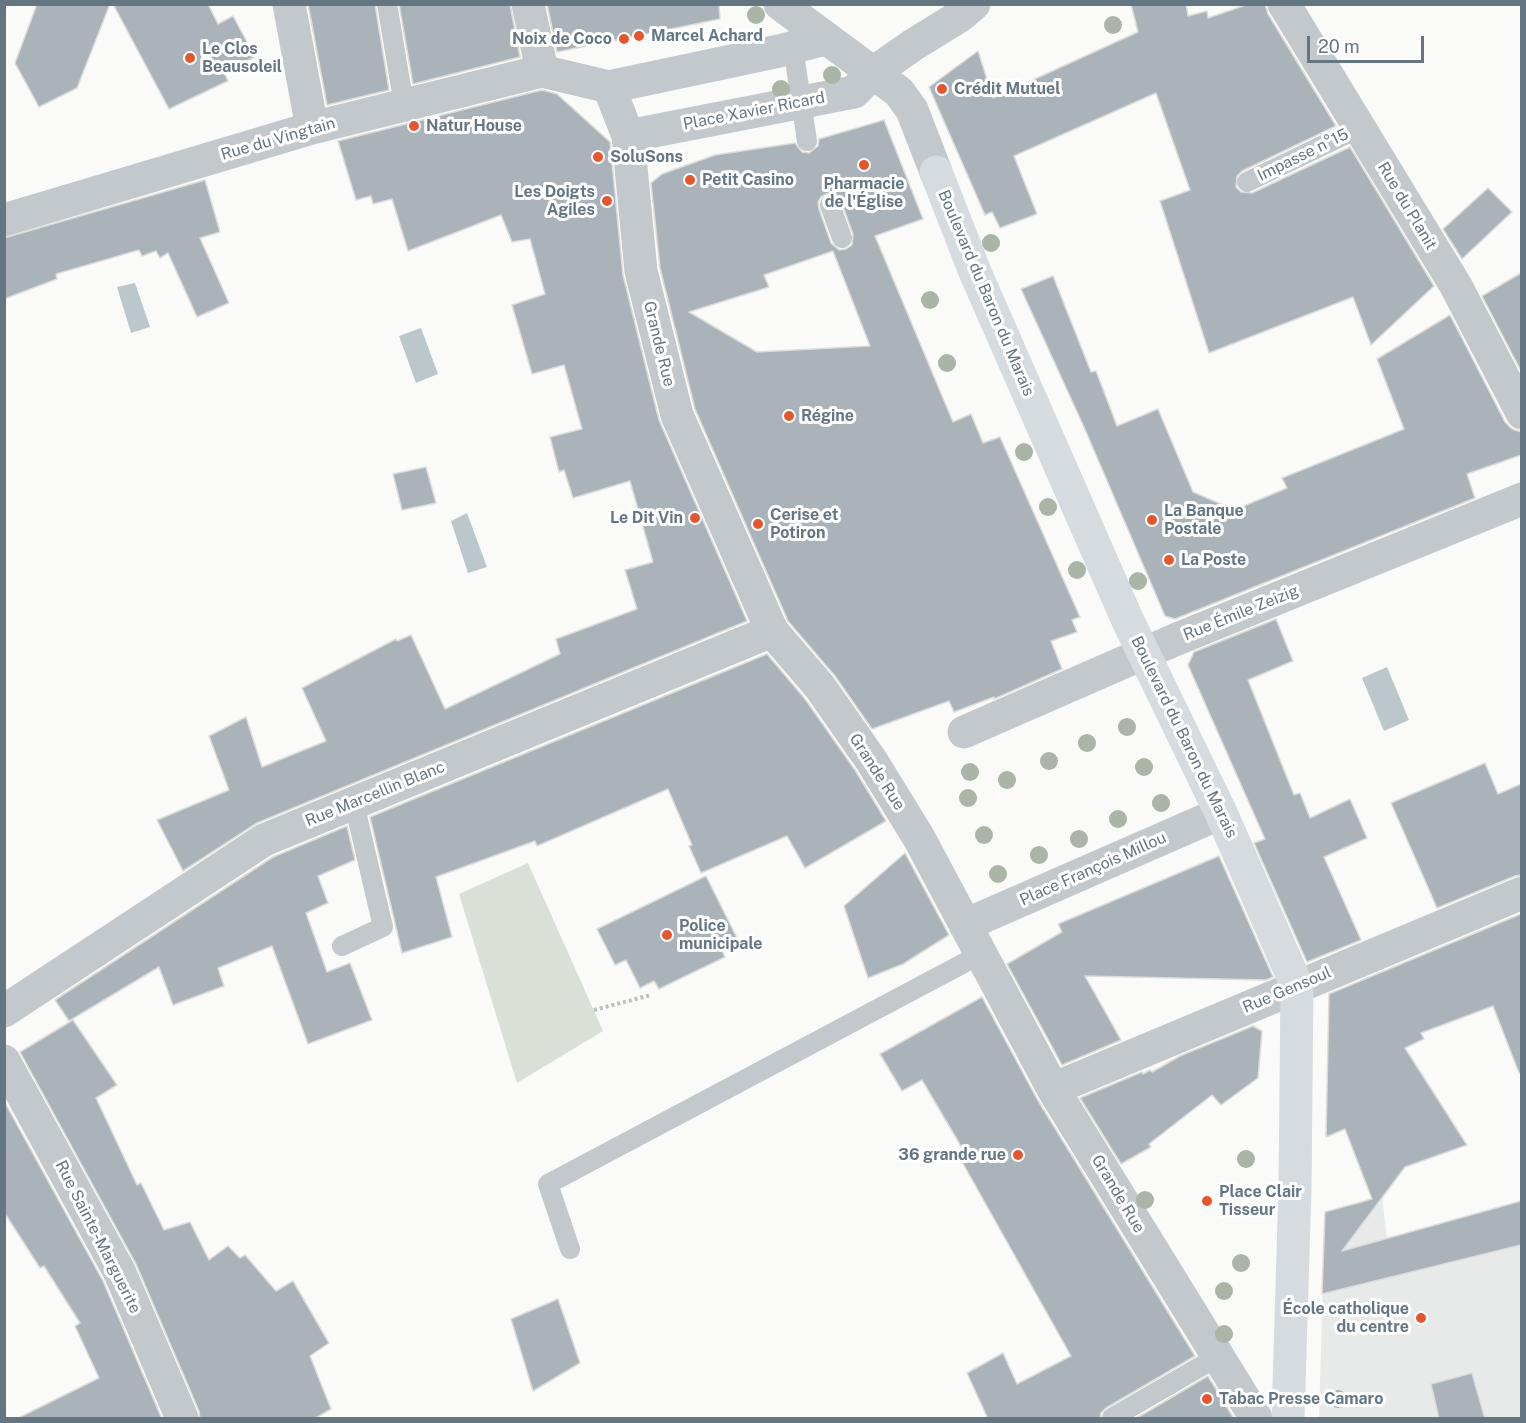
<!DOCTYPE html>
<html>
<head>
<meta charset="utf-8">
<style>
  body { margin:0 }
  #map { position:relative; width:1526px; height:1423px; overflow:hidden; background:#fafaf8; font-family:"Public Sans",sans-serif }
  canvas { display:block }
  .frame { position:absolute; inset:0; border:6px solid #657683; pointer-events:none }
  .scale { position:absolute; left:1307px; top:36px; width:117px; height:27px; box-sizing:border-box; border:3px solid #657683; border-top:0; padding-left:8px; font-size:18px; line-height:21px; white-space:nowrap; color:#657683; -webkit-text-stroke:4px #fff; paint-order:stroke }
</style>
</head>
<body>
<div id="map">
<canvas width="1526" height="1423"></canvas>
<div class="frame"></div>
<div class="scale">20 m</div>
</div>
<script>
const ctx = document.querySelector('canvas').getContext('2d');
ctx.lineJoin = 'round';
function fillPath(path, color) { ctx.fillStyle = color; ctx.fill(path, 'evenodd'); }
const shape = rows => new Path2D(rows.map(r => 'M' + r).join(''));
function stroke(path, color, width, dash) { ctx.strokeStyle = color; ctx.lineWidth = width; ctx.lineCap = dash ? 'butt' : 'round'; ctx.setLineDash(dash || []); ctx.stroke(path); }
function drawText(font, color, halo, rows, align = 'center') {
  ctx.font = font + ' "Public Sans",sans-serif'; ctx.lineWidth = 6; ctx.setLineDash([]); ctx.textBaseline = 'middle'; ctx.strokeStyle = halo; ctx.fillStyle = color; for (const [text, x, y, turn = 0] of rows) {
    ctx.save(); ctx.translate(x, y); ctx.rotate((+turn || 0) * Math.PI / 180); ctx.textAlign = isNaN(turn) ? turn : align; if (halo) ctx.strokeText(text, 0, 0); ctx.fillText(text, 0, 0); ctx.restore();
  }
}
fillPath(shape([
  [1382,1196,1387,1239,1521,1201,1521,1418,1319,1418,1325,1212]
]), '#e8e9e9');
fillPath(shape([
  [528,863,603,1031,517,1083,459,894]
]), '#dadfd7');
fillPath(shape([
  [135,283,150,327,131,333,117,287],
  [421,328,438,374,416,383,399,336],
  [467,513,487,567,468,573,451,521],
  [1387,667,1409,720,1384,731,1362,678]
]), '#bbc7cb');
const building = shape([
  [37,4,110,4,77,88,39,107,15,63,37,4],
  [113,4,208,4,218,24,233,16,255,57,224,72,228,81,169,109,113,4],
  [308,4,375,4,389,90,327,105,308,4],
  [399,4,510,4,520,57,413,84,399,4],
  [547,4,719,4,720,19,557,52,547,4],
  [1131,4,1186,4,1188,16,1207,11,1208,18,1249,4,1265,4,1268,14,1336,126,1242,171,1237,176,1236,187,1241,192,1252,193,1350,147,1434,286,1371,345,1353,297,1209,353,1160,201,1190,190,1156,93,1014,156,1037,214,1000,228,992,212,985,215,929,87,978,51,993,98,1138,32,1131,4],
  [542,90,557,94,610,142,623,275,659,420,747,621,257,823,183,871,157,820,229,790,209,736,246,717,262,767,326,741,302,688,396,639,397,641,411,635,445,709,560,654,556,639,637,609,625,570,653,562,630,481,573,498,564,470,559,472,550,437,582,429,564,365,532,374,512,305,545,294,530,239,512,242,501,215,408,251,392,199,373,204,371,196,356,200,338,141,542,90],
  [884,120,923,219,875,236,953,422,971,414,983,443,1000,437,1080,617,1072,620,1077,632,1051,641,1062,669,994,699,994,697,954,712,949,701,872,729,835,676,788,621,695,409,660,268,651,183,662,174,715,155,795,143,802,152,809,153,818,146,819,139,884,120],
  [833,193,841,201,853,234,852,245,846,249,839,250,831,243,819,209,818,202,821,197,826,194,833,193],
  [833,251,870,346,757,352,689,312,769,287,764,275,833,251],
  [205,180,220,232,200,238,229,303,197,317,168,253,160,258,156,251,142,256,139,250,56,274,57,279,4,299,4,238,205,180],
  [1488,188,1512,212,1462,259,1443,229,1488,188],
  [1521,273,1521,371,1482,296,1521,273],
  [1053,276,1091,372,1096,371,1117,426,1158,409,1193,492,1223,505,1227,513,1287,488,1282,478,1404,429,1377,359,1450,315,1505,422,1512,429,1521,432,1521,455,1467,474,1475,498,1175,619,1165,616,1084,427,1021,289,1053,276],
  [426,467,436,503,402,510,393,474,426,467],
  [1276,619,1293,661,1248,680,1294,795,1300,793,1310,818,1350,799,1367,838,1324,857,1361,940,1307,962,1254,843,1265,839,1188,665,1194,652,1276,619],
  [767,654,805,699,855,770,886,821,805,868,787,836,701,873,689,846,692,845,668,789,537,846,535,841,436,877,452,937,402,953,370,817,767,654],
  [1485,763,1498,794,1521,784,1521,875,1515,876,1437,908,1391,803,1485,763],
  [347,826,355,860,318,876,328,903,306,913,327,972,350,963,372,1020,308,1044,272,946,218,968,224,986,173,1005,159,967,69,1021,55,1000,273,857,347,826],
  [905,853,949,935,903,964,868,978,844,906,905,853],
  [1219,856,1273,977,1266,980,1085,976,1121,1040,1062,1065,1007,964,1062,932,1058,924,1219,856],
  [706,876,738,940,721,949,725,957,659,989,654,981,640,988,626,960,615,965,597,929,706,876],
  [1521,914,1521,1073,1519,1073,1493,1006,1421,1033,1424,1039,1405,1048,1467,1145,1405,1167,1342,1251,1521,1201,1521,1245,1322,1294,1325,1212,1372,1199,1345,1129,1326,1137,1329,994,1521,914],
  [982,997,1037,1099,1195,1356,1106,1408,1101,1413,1100,1419,988,1419,967,1373,1003,1353,1017,1384,1071,1356,956,1151,962,1148,922,1080,902,1091,880,1054,982,997],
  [73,1020,117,1085,96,1098,137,1185,141,1183,164,1230,190,1222,209,1260,228,1246,240,1258,245,1255,276,1291,293,1281,329,1343,310,1356,331,1409,314,1419,200,1419,199,1411,136,1264,20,1052,73,1020],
  [1253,1026,1262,1031,1258,1078,1221,1105,1212,1095,1149,1144,1151,1147,1121,1164,1080,1098,1142,1072,1143,1074,1150,1070,1152,1072,1180,1056,1253,1026],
  [4,1101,103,1281,162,1419,16,1419,99,1378,75,1326,80,1323,44,1266,40,1268,4,1212,4,1101],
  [558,1299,580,1363,533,1391,511,1319,558,1299],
  [1472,1373,1485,1419,1439,1419,1431,1384,1472,1373],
  [1208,1376,1234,1419,1135,1419,1208,1376]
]);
fillPath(building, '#aab3b9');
stroke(building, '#dcdcda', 1.5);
stroke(shape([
  [594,1010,651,995]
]), '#bbbfc2', 4, [3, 3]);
stroke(shape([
  [387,4,404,105],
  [793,47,807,141],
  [1247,182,1359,128],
  [830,205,842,238],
  [342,946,383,927,354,803],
  [570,1249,548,1184,981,954],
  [1112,1418,1217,1357]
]), '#c3c8cc', 20);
stroke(shape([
  [289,4,312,128],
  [528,4,542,71],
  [780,4,899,92,912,110,936,172],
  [1284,4,1456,286,1522,413],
  [609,87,628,136,641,271,677,415,772,631,820,687,871,760,919,838,1053,1089,1256,1418],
  [628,136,854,92,873,73,913,45,960,16,974,4],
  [4,220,312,128,542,71,609,87,779,51,825,39],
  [964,732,1177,639,1522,499],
  [965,925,1221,813],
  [4,1011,264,840,772,631],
  [4,1061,120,1273,182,1418],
  [1053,1089,1522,893]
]), '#c3c8cc', 33);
stroke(shape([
  [936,172,975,272,1128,621,1221,813,1297,986,1295,1188,1288,1418]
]), '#d6dbdf', 33);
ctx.fillStyle = '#aab4a7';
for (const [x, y] of [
  [756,15],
  [1113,25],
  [832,75],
  [781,89],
  [991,243],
  [930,300],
  [947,363],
  [1024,452],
  [1048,507],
  [1077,570],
  [1138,581],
  [1127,727],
  [1087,743],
  [1049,761],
  [1144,767],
  [970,772],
  [1007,780],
  [968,798],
  [1161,803],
  [1118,819],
  [984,835],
  [1079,839],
  [1039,855],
  [998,874],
  [1246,1159],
  [1145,1200],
  [1241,1263],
  [1224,1291],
  [1224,1334],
  [1338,1399]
]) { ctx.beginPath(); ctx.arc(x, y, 9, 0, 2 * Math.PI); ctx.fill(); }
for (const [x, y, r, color] of [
  [639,36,6,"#e4572e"],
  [624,39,6,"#e4572e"],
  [190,58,6,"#e4572e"],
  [942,89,6,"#e4572e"],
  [414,126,6,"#e4572e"],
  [598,157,6,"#e4572e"],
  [864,165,6,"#e4572e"],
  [690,180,6,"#e4572e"],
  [607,201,6,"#e4572e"],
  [789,416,6,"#e4572e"],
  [695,518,6,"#e4572e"],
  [1152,520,6,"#e4572e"],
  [758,524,6,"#e4572e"],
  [1169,560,6,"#e4572e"],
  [667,935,6,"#e4572e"],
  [1018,1155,6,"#e4572e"],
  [1207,1201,6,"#e4572e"],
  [1421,1318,6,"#e4572e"],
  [1207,1399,6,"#e4572e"]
]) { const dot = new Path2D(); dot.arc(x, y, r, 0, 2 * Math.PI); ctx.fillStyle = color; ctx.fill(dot); stroke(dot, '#fff', 2); }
drawText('bold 16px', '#657683', '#fff', [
  ["Marcel Achard",651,36],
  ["Noix de Coco",612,39,"right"],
  ["Le Clos",202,49],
  ["Beausoleil",202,67],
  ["Crédit Mutuel",954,89],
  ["Natur House",426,126],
  ["SoluSons",610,157],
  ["Petit Casino",702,180],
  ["Pharmacie",864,184,"center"],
  ["de l'Église",864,202,"center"],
  ["Les Doigts",595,192,"right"],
  ["Agiles",595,210,"right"],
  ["Régine",801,416],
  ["La Banque",1164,511],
  ["Postale",1164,529],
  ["Cerise et",770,515],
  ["Potiron",770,533],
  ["Le Dit Vin",683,518,"right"],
  ["La Poste",1181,560],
  ["Police",679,926],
  ["municipale",679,944],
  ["36 grande rue",1006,1155,"right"],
  ["Place Clair",1219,1192],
  ["Tisseur",1219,1210],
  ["École catholique",1409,1309,"right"],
  ["du centre",1409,1327,"right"],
  ["Tabac Presse Camaro",1219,1399]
], 'left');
drawText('16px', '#657683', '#fff', [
  ["Place Xavier Ricard",754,111,-11],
  ["Rue du Vingtain",278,139,-16],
  ["Impasse n°15",1303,155,-26],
  ["Rue du Planit",1407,206,59],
  ["Boulevard du Baron du Marais",986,293,67],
  ["Grande Rue",659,344,76],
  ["Rue Émile Zeizig",1241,613,-22],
  ["Boulevard du Baron du Marais",1184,737,64],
  ["Grande Rue",877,772,57],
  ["Rue Marcellin Blanc",375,794,-22],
  ["Place François Millou",1093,869,-24],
  ["Rue Gensoul",1287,990,-23],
  ["Grande Rue",1118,1194,59],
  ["Rue Sainte-Marguerite",98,1237,63]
]);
</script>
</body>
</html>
